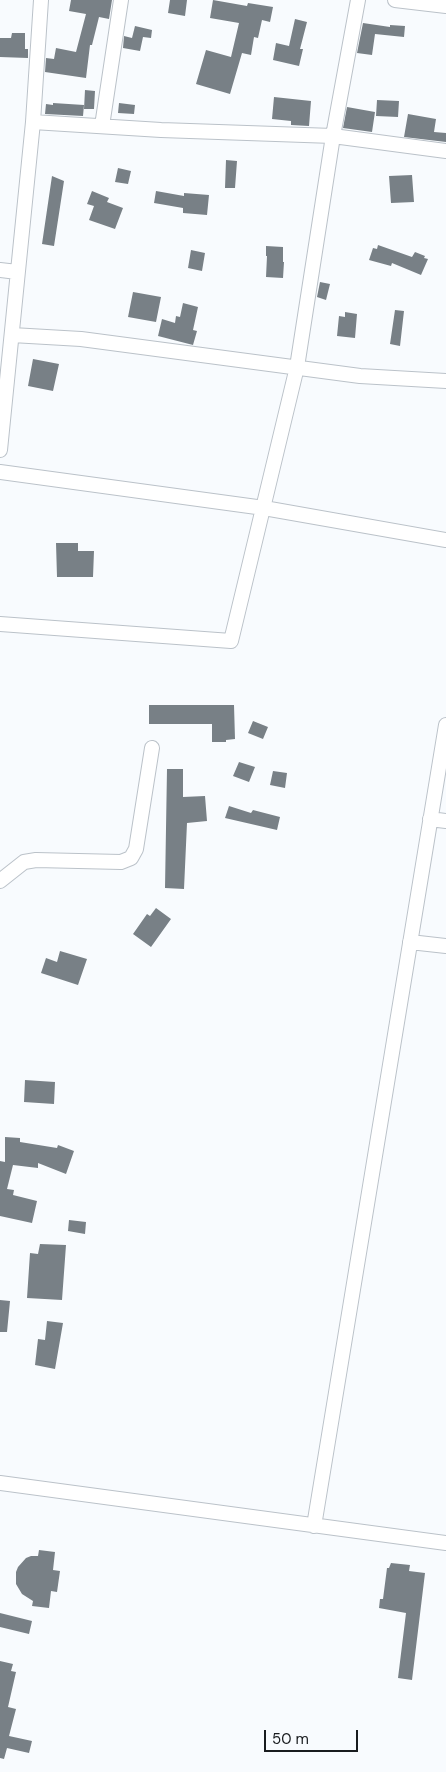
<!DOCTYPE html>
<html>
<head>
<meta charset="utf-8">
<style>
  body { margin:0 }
  #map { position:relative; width:446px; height:1772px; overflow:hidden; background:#f8fbfe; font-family:"DM Sans",sans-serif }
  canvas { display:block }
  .scale { position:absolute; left:264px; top:1730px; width:94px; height:22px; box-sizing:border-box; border:2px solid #191c1f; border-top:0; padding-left:6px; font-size:15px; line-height:18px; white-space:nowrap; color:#191c1f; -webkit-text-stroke:4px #f8fbfe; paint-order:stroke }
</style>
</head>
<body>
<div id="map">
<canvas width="446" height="1772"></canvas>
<div class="scale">50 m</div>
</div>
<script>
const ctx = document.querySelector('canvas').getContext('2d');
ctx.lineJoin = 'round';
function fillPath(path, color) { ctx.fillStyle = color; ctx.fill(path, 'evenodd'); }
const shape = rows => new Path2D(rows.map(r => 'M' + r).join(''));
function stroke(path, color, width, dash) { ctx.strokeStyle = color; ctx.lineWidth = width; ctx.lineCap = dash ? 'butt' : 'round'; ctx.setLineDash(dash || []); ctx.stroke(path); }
fillPath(shape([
  [71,0,112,0,109,19,99,17,92,45,90,45,86,78,45,72,46,58,54,59,56,48,76,52,86,14,69,11],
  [170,0,187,0,185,16,168,13],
  [213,0,247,6,248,3,273,7,270,22,262,20,258,38,254,37,251,55,242,53,230,94,196,84,206,50,231,57,239,23,210,18],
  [295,19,307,22,300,49,303,49,299,66,273,60,276,43,289,46],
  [363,23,390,27,390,25,405,26,404,37,375,34,372,55,357,53],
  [135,26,152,30,151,38,143,37,140,51,123,48,124,36,132,38],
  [12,33,25,33,25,49,28,49,28,58,0,57,0,38,11,38],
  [85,90,95,91,94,109,84,109],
  [274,97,311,101,309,126,291,125,291,121,272,119],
  [377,100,399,101,398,117,376,116],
  [53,103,84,105,83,116,45,114,46,104,53,105],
  [119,103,135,105,134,114,118,113],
  [347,107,375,112,372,132,343,128],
  [408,114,436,119,434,132,446,133,446,142,404,137],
  [226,160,237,161,235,188,225,188],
  [118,168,131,171,128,184,115,182],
  [412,175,414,202,391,203,389,176],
  [52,176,64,181,54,246,42,244],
  [92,191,109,198,107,202,123,208,115,229,89,220,94,206,87,204],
  [156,191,184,196,184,193,209,195,207,215,183,213,183,208,154,203],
  [378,245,412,257,415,252,425,256,424,258,428,259,421,275,392,263,391,266,369,260,373,248,377,249],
  [266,246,283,247,283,262,284,262,283,278,266,277,267,256,266,256],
  [191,250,205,253,202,271,188,268],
  [320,282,330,284,326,300,317,297],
  [133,292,161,297,156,322,128,317],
  [183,303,198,307,193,330,197,331,193,345,158,336,162,319,175,323,176,316,180,317],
  [395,310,404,311,400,346,390,344],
  [345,312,357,314,355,338,337,336,339,316,345,317],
  [33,359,59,364,53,391,28,386],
  [56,543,78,543,78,551,94,551,93,577,57,577],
  [149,705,234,705,235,739,226,740,226,742,212,742,212,724,149,724],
  [253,721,268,727,263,739,248,733],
  [239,762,255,767,249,782,233,776],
  [167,769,183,769,183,797,205,796,207,821,187,823,184,889,165,888],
  [273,771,287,773,285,788,270,785],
  [229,806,251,813,253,810,280,817,277,830,225,818],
  [156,908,171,919,151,947,133,934,147,914,150,916],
  [60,951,87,959,78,985,41,973,46,958,57,962],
  [25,1080,55,1082,54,1104,24,1102],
  [5,1137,20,1138,20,1142,57,1148,58,1145,74,1151,66,1174,38,1163,38,1168,13,1165,7,1189,14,1190,13,1195,37,1201,32,1223,0,1216,0,1161,5,1162],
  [69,1220,86,1222,85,1234,68,1231],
  [40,1244,66,1245,62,1300,27,1298,30,1253,38,1254],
  [0,1300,10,1301,7,1332,0,1332],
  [47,1321,63,1323,55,1369,35,1365,38,1339,45,1340],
  [39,1550,55,1552,53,1570,60,1571,57,1592,51,1591,49,1608,32,1606,33,1601,22,1594,16,1584,16,1572,18,1567,26,1558,31,1556,38,1556],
  [391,1563,410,1565,409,1571,425,1573,412,1680,398,1678,406,1613,379,1608,380,1599,383,1599,387,1568,389,1568],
  [0,1613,32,1621,29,1634,0,1627],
  [0,1661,13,1664,11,1671,16,1672,8,1707,16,1709,9,1736,32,1741,29,1753,7,1748,4,1759,0,1758]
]), '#788086');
const minor = shape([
  [395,0,446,6],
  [33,122,161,130,333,136,446,151],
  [102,126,121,0],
  [0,270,17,272],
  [12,335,81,339,360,376,446,381],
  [0,450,33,122,41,0],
  [0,472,264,508,446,540],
  [0,624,231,641,297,367,333,136,358,0],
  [430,819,446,821],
  [0,881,24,862,36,860,121,862,131,858,136,849,152,748],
  [410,942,446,946],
  [0,1483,446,1543],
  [314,1526,446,725]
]);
stroke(minor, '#bbc2c9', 16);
stroke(minor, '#fff', 14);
</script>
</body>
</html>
